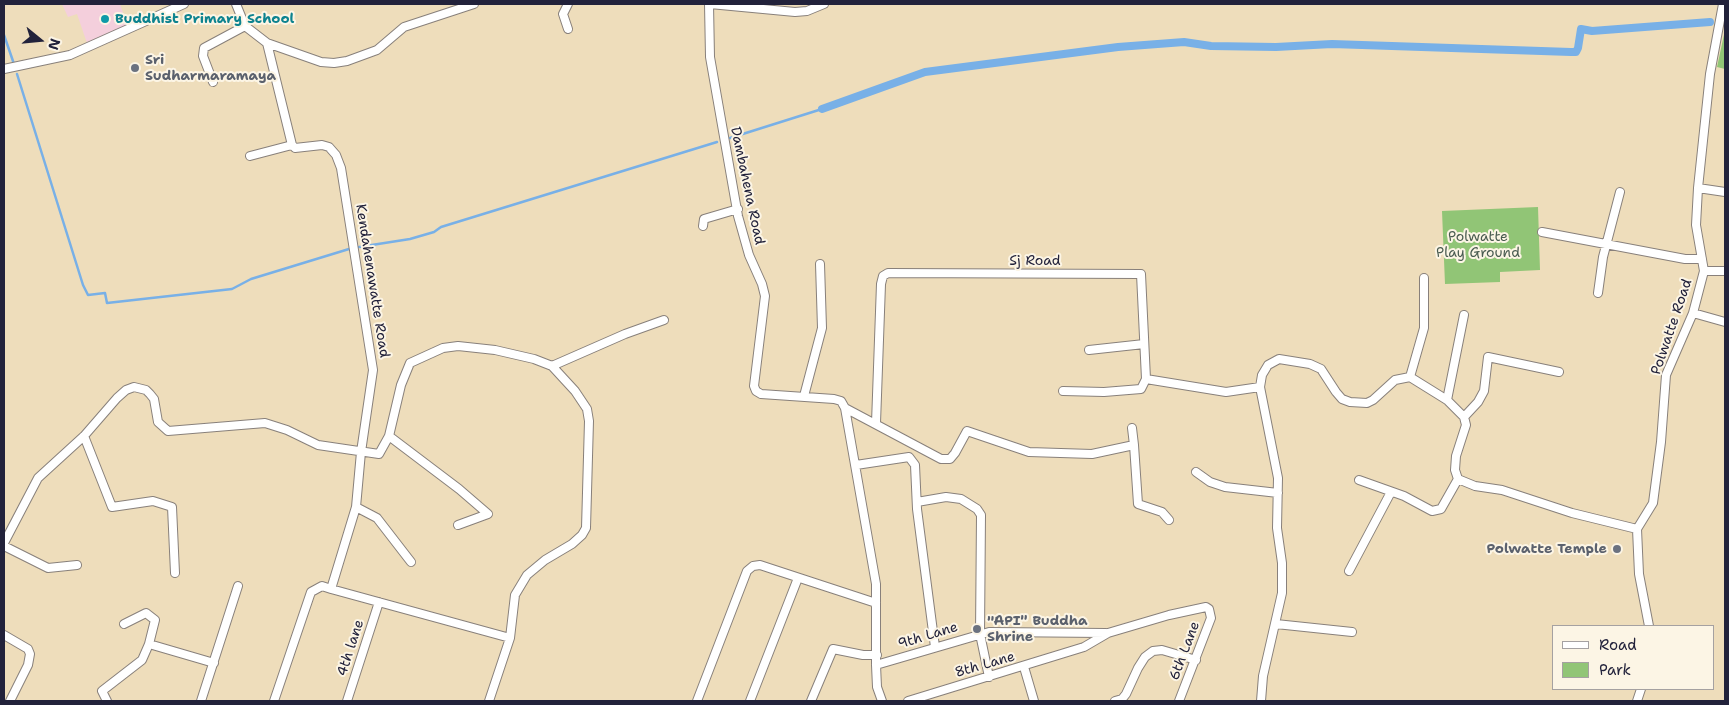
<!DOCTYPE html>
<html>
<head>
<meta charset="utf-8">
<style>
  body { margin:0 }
  #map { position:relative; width:1729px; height:705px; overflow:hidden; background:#edb; font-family:"Shantell Sans",sans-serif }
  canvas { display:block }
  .frame { position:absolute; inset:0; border:5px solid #22223b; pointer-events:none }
  .legend { position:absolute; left:1552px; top:625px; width:162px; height:65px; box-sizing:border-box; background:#fcf5e5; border:1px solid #a5a1a1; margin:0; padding:6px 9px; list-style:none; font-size:15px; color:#22223b }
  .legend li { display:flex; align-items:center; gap:10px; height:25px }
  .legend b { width:25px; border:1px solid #a5a1a1 }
  .north { position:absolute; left:15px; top:15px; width:50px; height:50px; -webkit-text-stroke:4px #fcf5e5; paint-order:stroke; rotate:107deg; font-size:14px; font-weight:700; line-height:20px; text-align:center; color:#22223b }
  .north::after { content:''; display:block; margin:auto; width:18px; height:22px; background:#22223b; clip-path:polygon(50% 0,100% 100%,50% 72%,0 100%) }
</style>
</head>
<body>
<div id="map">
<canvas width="1729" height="705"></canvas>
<div class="frame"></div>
<ul class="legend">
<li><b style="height:6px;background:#fff"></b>Road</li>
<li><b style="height:14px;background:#91c576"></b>Park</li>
</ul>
<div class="north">N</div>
</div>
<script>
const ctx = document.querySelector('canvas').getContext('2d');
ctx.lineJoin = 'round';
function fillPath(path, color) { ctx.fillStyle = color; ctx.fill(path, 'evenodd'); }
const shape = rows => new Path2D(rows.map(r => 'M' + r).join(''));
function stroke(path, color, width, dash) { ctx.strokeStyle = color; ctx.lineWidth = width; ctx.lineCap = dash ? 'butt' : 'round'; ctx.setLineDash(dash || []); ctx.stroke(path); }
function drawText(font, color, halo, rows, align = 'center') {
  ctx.font = font + ' "Shantell Sans",sans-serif'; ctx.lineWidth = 4; ctx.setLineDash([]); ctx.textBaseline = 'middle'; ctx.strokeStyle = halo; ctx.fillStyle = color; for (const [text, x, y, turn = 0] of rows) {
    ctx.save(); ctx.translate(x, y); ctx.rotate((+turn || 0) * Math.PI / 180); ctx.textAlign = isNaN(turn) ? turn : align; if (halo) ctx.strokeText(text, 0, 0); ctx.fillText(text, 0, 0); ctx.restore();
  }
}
fillPath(shape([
  [62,4,120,4,128,27,88,46,77,14,68,17]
]), '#f4cfdc');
fillPath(shape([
  [1725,30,1725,69,1717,67],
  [1538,207,1540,270,1500,272,1500,282,1445,284,1442,211]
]), '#91c576');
stroke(shape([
  [4,35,14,64],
  [17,74,83,285,88,295,105,293,107,303,232,289,251,279,349,249],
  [730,138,822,109],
  [359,247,410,239,434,232,441,227,717,142]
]), '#78b0e7', 2.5);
stroke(shape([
  [822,109,925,72,1118,47,1184,42,1211,46,1276,47,1332,44,1571,52,1576,52,1578,48,1581,29,1592,31,1710,22]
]), '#78b0e7', 8);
const minor = shape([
  [236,4,245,26,267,43,292,145,295,148,322,145,329,147,336,155,341,168,373,370,361,452,356,507,331,589,322,586,311,592,274,701],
  [709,4,710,57,738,216,749,255,762,284,765,296,754,386,756,391,761,394,834,399,841,401,845,408,876,584,876,665,877,687,882,701],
  [710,4,795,12,807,11,824,4],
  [568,29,563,14,568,4],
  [267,43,321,62,334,63,347,61,377,50,404,27,474,4],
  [4,69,70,55,184,4],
  [213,82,203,56,204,48,245,26],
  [250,156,292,145],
  [1698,188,1725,192],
  [703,226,704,219,738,209],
  [1542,232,1685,259,1702,259],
  [1704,271,1725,271],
  [1598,293,1603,257,1620,192],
  [1693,313,1725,322],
  [1089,350,1144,344],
  [552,366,625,334,664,320],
  [1410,377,1424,328,1424,278],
  [1146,379,1226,392,1260,387],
  [804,396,822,328,820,264],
  [1447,400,1464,315],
  [845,408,941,459,950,459,955,453,967,431,1029,452,1092,454,1134,445,1132,428],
  [1464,417,1478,402,1484,391,1488,357,1559,372],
  [876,423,881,284,883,276,888,273,1141,274,1146,379,1141,389,1104,392,1063,391],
  [84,436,112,507,153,501,172,507,175,573],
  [389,436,459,489,488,514,458,525],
  [1134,445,1138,504,1162,512,1169,520],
  [856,465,909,457,915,465,917,509,935,647],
  [1196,472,1210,482,1225,487,1278,493],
  [1458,479,1475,486,1502,490,1572,513,1637,529],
  [917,502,946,497,961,499,977,509,981,515,980,634,989,677],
  [356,507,377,518,411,562],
  [4,543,38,478,84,436,117,398,126,390,134,387,146,390,150,394,154,399,158,422,168,431,265,423,287,430,318,445,379,454,389,436,401,385,410,363,443,348,458,346,495,350,534,359,552,366,575,391,587,409,589,421,586,528,582,535,572,544,545,560,527,575,515,595,510,638,489,701],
  [4,546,48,568,77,565],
  [1349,571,1391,492],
  [331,589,510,638],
  [124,624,146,613,155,620,149,644],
  [1276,624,1352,632],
  [1649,626,1639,574,1637,529,1653,503,1661,442,1666,375,1693,313,1704,271,1696,225,1698,188,1710,74,1723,4],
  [4,635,28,649,30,654,28,665,10,701],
  [876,665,989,632,1106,633],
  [1024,667,1034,701],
  [107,701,102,691,142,660,149,644,214,663],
  [201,701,238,586],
  [347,701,379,602],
  [697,701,747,571,753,566,760,565,876,603],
  [750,701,798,578],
  [811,701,833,649,863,655,877,655],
  [908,701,1084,647,1108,633,1169,615,1206,607,1209,609,1211,618,1179,701],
  [1115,701,1122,699,1126,694,1138,668,1145,657,1153,651,1162,650,1196,660],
  [1261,701,1263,676,1282,593,1282,563,1277,528,1278,478,1260,387,1262,375,1268,365,1279,359,1310,364,1321,369,1336,392,1342,399,1350,402,1367,403,1373,400,1395,380,1410,377,1447,400,1464,417,1466,425,1456,456,1455,470,1458,479,1441,509,1432,511,1404,496,1359,480],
  [1637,701,1641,689]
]);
stroke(minor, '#88807b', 10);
stroke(minor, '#fff', 8);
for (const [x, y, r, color] of [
  [105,19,5,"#0f9aa8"],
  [135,68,5,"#6b7280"],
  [1617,549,5,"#6b7280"],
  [977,629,5,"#6b7280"]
]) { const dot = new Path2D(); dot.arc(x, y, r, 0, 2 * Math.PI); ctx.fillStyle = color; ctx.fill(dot); stroke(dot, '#fcf5e5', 2); }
drawText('bold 14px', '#0d838f', '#fcf5e5', [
  ["Buddhist Primary School",115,19]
], 'left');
drawText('bold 14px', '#5b616d', '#fcf5e5', [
  ["Sri",145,60],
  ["Sudharmaramaya",145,76],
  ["Polwatte Temple",1607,549,"right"],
  ["\"API\" Buddha",987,621],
  ["Shrine",987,637]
], 'left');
drawText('14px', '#22223b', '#fcf5e5', [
  ["Dambahena Road",747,186,78],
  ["Sj Road",1035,261],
  ["Kendahenawatte Road",372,281,81],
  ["Polwatte Road",1672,327,-71],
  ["9th Lane",928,636,-17],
  ["4th lane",351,648,-72],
  ["6th Lane",1185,651,-69],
  ["8th Lane",985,665,-16]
]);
drawText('14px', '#495b50', '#fcf5e5', [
  ["Polwatte",1478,237],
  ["Play Ground",1478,253]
]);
</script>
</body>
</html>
